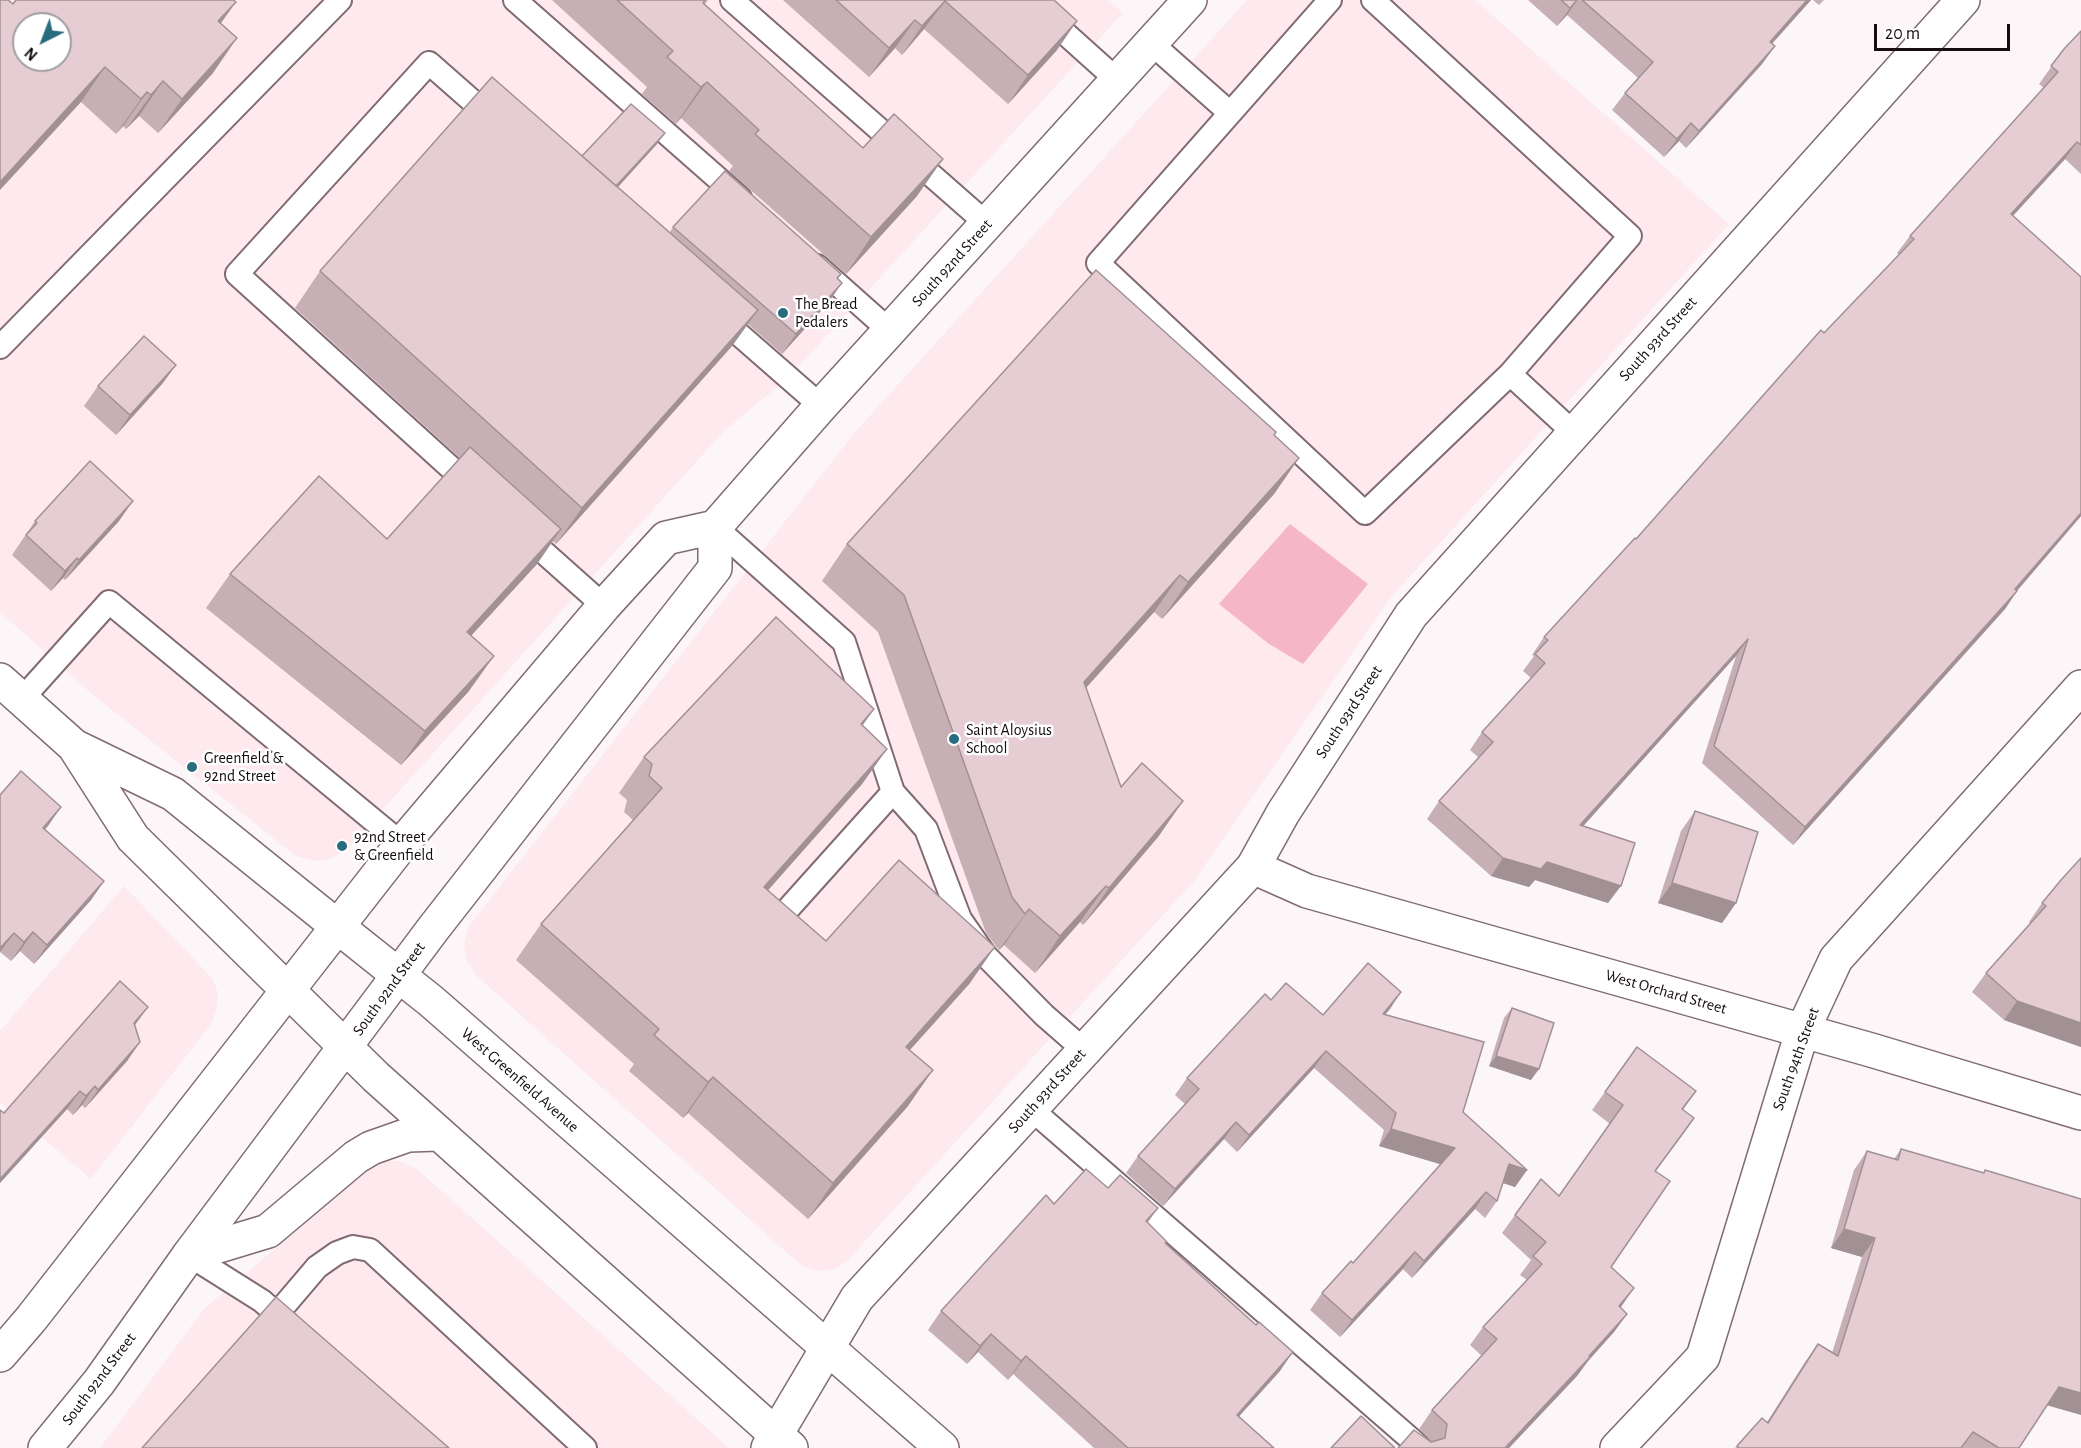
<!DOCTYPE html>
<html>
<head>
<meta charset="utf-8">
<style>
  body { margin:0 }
  #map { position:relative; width:2081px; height:1448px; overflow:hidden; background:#fcf6f8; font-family:"Alegreya Sans",sans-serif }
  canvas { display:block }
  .north { position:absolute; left:12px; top:12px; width:60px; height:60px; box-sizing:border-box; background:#fff; border:2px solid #a19e9f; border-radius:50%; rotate:222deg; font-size:16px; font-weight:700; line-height:24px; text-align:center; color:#150d0f }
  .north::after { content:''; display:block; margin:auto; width:21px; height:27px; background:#286c7d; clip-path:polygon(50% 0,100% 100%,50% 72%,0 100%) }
  .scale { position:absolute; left:1874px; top:24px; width:136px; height:27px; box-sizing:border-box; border:3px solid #150d0f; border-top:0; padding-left:8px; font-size:18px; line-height:21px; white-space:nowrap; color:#150d0f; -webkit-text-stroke:4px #fff; paint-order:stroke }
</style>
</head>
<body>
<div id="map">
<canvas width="2081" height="1448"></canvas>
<div class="north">N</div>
<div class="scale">20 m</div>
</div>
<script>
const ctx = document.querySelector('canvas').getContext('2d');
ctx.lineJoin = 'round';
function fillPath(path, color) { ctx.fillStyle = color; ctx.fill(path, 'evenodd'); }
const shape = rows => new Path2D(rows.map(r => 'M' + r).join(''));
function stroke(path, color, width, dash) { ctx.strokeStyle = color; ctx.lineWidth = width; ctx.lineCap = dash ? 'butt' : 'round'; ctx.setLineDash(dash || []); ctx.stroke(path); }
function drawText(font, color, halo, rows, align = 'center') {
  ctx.font = font + ' "Alegreya Sans",sans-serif'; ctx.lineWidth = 5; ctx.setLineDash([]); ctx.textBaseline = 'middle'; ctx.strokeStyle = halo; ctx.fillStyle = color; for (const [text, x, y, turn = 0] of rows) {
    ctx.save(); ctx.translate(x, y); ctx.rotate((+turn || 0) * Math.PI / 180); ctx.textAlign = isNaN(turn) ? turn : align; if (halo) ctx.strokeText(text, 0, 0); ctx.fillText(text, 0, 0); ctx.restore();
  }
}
fillPath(shape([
  [0,0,1108,0,1123,13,786,380,725,430,346,850,330,859,315,861,296,856,92,694,0,612],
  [24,24,60,24,60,60,24,60],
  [1247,0,1475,0,1729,224,1392,596,1194,881,847,1261,835,1269,818,1271,802,1266,478,977,467,961,464,944,469,926,855,432],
  [124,886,212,978,218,993,217,1008,211,1024,91,1179,0,1102,0,1031],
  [386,1161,400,1161,417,1169,729,1448,100,1448,204,1309,373,1166]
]), '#fde9ee');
fillPath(shape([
  [1290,524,1368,584,1303,664,1269,644,1219,604]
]), '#f4b6c8');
const service = shape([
  [515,0,740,198],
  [732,0,987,224],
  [1028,0,1117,80],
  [1330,0,1098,263,1365,513,1510,374,1630,236,1373,0],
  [1151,43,1230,113],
  [817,266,889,330],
  [718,316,821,406],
  [0,347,340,0],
  [1510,374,1574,433],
  [472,487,237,274,429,63,495,121],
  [715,527,844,642,893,792,770,929],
  [521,532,604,606],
  [22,699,109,602,402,844],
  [893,792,926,829,960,919,985,955,1044,1015,1084,1050],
  [1031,1109,1421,1448],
  [189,1255,262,1301,288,1324],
  [277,1314,317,1267,337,1253,353,1247,370,1250,585,1448]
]);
const minor = shape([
  [1253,867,1307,891,1871,1050,2081,1113],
  [768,1448,857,1298,1253,867,1283,813,1411,615,1963,0],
  [1617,1448,1703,1357,1802,1032,1836,959,2081,687]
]);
const tertiary = shape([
  [0,1355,31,1319,402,844,604,606,666,538,715,527,821,406,1190,0],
  [45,1448,99,1382,189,1255,433,929,715,568,715,527]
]);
const primary = shape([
  [0,680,74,746,133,838,376,1077,791,1448],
  [74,746,173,794,338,927,431,1001,942,1448],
  [189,1255,268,1231,356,1157,371,1148,408,1135,438,1134]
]);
stroke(service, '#806b71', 26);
stroke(minor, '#806b71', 36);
stroke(tertiary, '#806b71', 36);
stroke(primary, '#806b71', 36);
stroke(service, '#fff', 22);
stroke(minor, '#fff', 33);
stroke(tertiary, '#fff', 33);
stroke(primary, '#fff', 33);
fillPath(shape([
  [552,0,708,0,705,4,863,148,917,196,846,274,729,171,733,166,681,118,676,124,642,94,647,87],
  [783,0,1054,0,1057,50,1008,104,924,29,902,55,895,48,869,77],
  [1528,0,1811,0,1772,44,1775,46,1762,64,1686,148,1679,141,1664,157,1612,110,1625,93,1638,78,1567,15,1557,26],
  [1813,0,1824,0,1819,5],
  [13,4,221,23,213,73,158,133,139,116,126,129,123,126,116,134,81,102],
  [2081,31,2081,174,2065,159,2013,216,2081,516,2017,591,2005,609,1793,845,1702,763,1736,656,1583,826,1608,903,1535,880,1529,887,1491,876,1427,819,1439,801,1479,758,1470,750,1482,732,1531,678,1523,671,1534,656,1532,655,1544,637,1636,539,1824,333,1899,255,1897,253,1910,236,2044,88,2039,84,2064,49],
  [657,144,618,187,670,232,673,227,841,274,838,279,842,283,828,303,782,354,748,324,732,346,556,544,553,541,537,564,471,636,469,691,401,765,206,608,230,574,387,539,460,458,295,308,320,271,582,156],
  [176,365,162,384,116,435,84,406,98,386],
  [1274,435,1299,458,1274,494,1162,619,1154,612,1086,688,1121,787,1183,801,1158,837,1083,925,1080,922,1035,973,1004,945,999,950,986,933,878,632,822,581,847,544],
  [35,521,119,521,65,580,63,578,51,591,12,555],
  [874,709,862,725,887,749,862,784,768,890,826,941,970,983,910,1050,908,1106,808,1219,688,1113,683,1118,629,1071,634,1064,516,960,541,924,633,820,624,812,627,800,619,793,644,757],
  [0,795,61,807,45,829,104,881,91,900,34,964,20,951,11,961,0,952],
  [1695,811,1736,903,1722,923,1658,903,1681,831],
  [2081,858,2081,1047,2004,1020,1972,992,1986,973,2030,923,2029,922,2042,903],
  [1401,992,1385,1014,1463,1112,1527,1170,1515,1187,1503,1183,1497,1201,1485,1218,1475,1209,1412,1278,1403,1269,1340,1337,1310,1310,1322,1293,1353,1263,1441,1164,1379,1146,1384,1130,1314,1068,1237,1152,1224,1139,1163,1206,1126,1173,1138,1156,1185,1104,1175,1095,1187,1078,1323,1015],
  [1512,1008,1531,1080,1489,1066,1504,1018],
  [135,1026,140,1042,127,1061,85,1108,82,1105,73,1115,67,1109,0,1183,0,1110,4,1113],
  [1696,1091,1683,1110,1694,1118,1656,1171,1611,1267,1621,1308,1627,1314,1614,1332,1588,1361,1577,1376,1509,1448,1431,1442,1432,1442,1419,1429,1432,1410,1482,1356,1470,1345,1483,1327,1527,1280,1520,1275,1531,1260,1502,1233,1515,1215,1559,1196,1610,1124,1592,1110,1605,1092],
  [1901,1149,1983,1173,1985,1170,2046,1406,2019,1448,1735,1448,1762,1418,1767,1422,1805,1362,1818,1344,1832,1353,1862,1257,1831,1248,1854,1170,1867,1151,1894,1159],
  [1054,1204,1148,1223,1280,1371,1239,1416,1274,1448,1094,1448,1013,1374,1008,1380,978,1352,967,1364,928,1330,941,1311]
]), '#c6b0b6');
fillPath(shape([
  [1577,0,1567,15,1557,26,1570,8],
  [1807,0,1811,0,1757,60,1770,42],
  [945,1,924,29,902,55,922,26],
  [236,2,211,37,218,21],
  [915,20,895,48,869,77,889,48],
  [1077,21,1057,50,1008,104,1028,75],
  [237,38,213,73,158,133,182,99],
  [1775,46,1762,64,1686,148,1699,131],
  [105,67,81,102,0,190,0,182],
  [163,81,139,116,126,129,151,95],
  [707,82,681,118,676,124,701,87],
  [147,92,123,126,116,134,141,99],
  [1691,123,1679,141,1664,157,1677,139],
  [665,133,657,144,606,200,613,189],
  [2077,142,2065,159,1998,232,2011,214],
  [943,159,917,196,846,274,871,237],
  [842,283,828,303,782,354,796,334],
  [758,310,732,346,556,544,582,508],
  [176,365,162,384,116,435,130,415],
  [1299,458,1274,494,1162,619,1188,582],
  [133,501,119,521,65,580,79,560],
  [2081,513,2081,516,2003,607,2015,589],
  [561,529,537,564,443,666,467,632],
  [77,558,63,578,51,591,65,571],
  [1180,575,1154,612,1058,719,1084,682],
  [2017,591,2005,609,1793,845,1805,827],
  [1748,639,1736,656,1568,843,1580,825],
  [494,656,469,691,401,765,425,731],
  [874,709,849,745,861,724],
  [887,749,862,784,739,923,764,887],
  [1183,801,1158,837,1083,925,1109,888],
  [61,807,48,826,29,847,43,828],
  [1503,858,1547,862,1621,886,1608,903,1535,880,1529,887,1491,876],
  [104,881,91,900,34,964,47,945],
  [1672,883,1736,903,1722,923,1658,903],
  [1106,886,1080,922,1035,973,1060,936],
  [1029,909,1004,945,999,950,1025,914],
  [33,932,20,951,11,961,24,942],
  [14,933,0,952,0,948],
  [995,947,970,983,881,1082,906,1047],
  [1401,992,1390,1009,1371,1031,1383,1014],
  [2017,1001,2081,1023,2081,1047,2004,1020],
  [148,1007,135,1025,121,1042,134,1023],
  [140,1042,127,1061,85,1108,98,1090],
  [1326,1051,1314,1068,1237,1152,1249,1135],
  [1496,1056,1539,1069,1531,1080,1489,1066],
  [933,1070,908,1106,808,1219,833,1183],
  [713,1077,688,1113,683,1118,708,1082],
  [95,1086,82,1105,73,1115,86,1096],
  [80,1091,67,1109,0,1183,0,1179],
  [1694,1118,1681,1137,1642,1189,1655,1171],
  [1236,1122,1224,1139,1163,1206,1175,1189],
  [1391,1129,1455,1148,1443,1165,1379,1146],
  [1509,1164,1527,1170,1515,1187,1497,1181],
  [1486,1192,1475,1209,1412,1278,1424,1261],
  [1158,1208,1145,1226,1146,1221],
  [1844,1229,1875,1238,1862,1257,1831,1248],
  [1415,1252,1403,1269,1340,1337,1352,1320],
  [1634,1288,1621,1307,1606,1325,1619,1306],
  [1627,1314,1614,1332,1588,1361,1577,1376,1509,1448,1505,1448],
  [991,1334,978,1352,967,1364,980,1346],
  [1293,1352,1280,1371,1224,1433,1237,1415],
  [1026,1356,1013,1374,1008,1380,1021,1361],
  [2059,1387,2081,1393,2081,1415,2046,1405]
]), '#a19094');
const building = shape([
  [0,0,8,0,13,4,16,0,233,0,236,2,218,21,237,38,182,99,163,81,151,95,147,92,141,99,105,67,0,182,0,0],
  [24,24,60,24,60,60,24,60,24,24],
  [617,0,705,0,703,3,863,148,894,114,943,159,871,237,755,134,759,130,707,82,701,87,667,57,673,51,617,0],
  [836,0,1054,0,1077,21,1028,75,945,1,922,26,915,20,889,48,836,0],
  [1561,0,1577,0,1570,8,1561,0],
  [1582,0,1807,0,1770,42,1775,46,1699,131,1691,123,1677,139,1625,93,1653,62,1582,0],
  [2081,31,2081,145,2077,142,2011,214,2081,277,2081,513,2015,589,2017,591,1805,827,1714,746,1748,639,1580,825,1635,843,1621,886,1547,862,1541,869,1503,858,1439,801,1493,742,1482,732,1545,663,1535,654,1548,640,1544,637,1635,538,1636,539,1821,330,1824,333,1914,239,1910,236,2058,72,2051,66,2064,49,2081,31],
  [492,77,758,310,582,508,320,271,492,77],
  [631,104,665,133,616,186,582,156,631,104],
  [725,171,841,274,837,278,842,283,796,334,673,227,725,171],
  [1096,270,1276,432,1274,435,1299,458,1188,582,1180,575,1084,682,1121,787,1142,763,1183,801,1109,888,1106,886,1060,936,1029,909,1025,914,1012,897,904,595,847,544,1096,270],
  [144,336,176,365,130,415,98,386,144,336],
  [470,447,561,529,467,632,494,656,425,731,230,574,319,476,387,539,470,447],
  [90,461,133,501,79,560,77,558,65,571,26,535,37,523,35,521,90,461],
  [776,617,874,709,861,724,887,749,764,887,826,941,899,860,995,947,906,1047,933,1070,833,1183,713,1077,708,1082,654,1035,659,1029,541,924,662,788,649,776,652,764,644,757,776,617],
  [21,771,61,807,43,828,104,881,47,945,33,932,24,942,14,933,0,948,0,795,21,771],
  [1695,811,1758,832,1736,903,1672,883,1695,811],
  [2081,858,2081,1023,2017,1001,1986,973,2046,906,2042,903,2061,880,2081,858],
  [1368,963,1401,992,1383,1014,1484,1042,1463,1112,1527,1170,1509,1164,1497,1201,1486,1192,1424,1261,1415,1252,1352,1320,1322,1293,1351,1261,1353,1263,1455,1148,1391,1129,1396,1113,1326,1051,1249,1135,1236,1122,1175,1189,1138,1156,1199,1089,1187,1078,1265,994,1271,1000,1286,983,1323,1015,1368,963],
  [120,981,148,1007,134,1023,140,1042,98,1090,95,1086,86,1096,80,1091,0,1179,0,1110,4,1113,120,981],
  [1512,1008,1554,1023,1539,1069,1496,1056,1512,1008],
  [1637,1047,1696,1091,1682,1109,1694,1118,1655,1171,1670,1181,1611,1267,1634,1288,1619,1306,1627,1314,1589,1356,1590,1357,1505,1448,1398,1448,1414,1430,1431,1442,1445,1438,1447,1424,1432,1410,1497,1339,1483,1327,1542,1264,1533,1256,1546,1242,1515,1215,1541,1179,1559,1196,1623,1105,1605,1092,1637,1047],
  [1901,1149,1984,1173,1985,1170,2081,1199,2081,1393,2059,1387,2019,1448,1999,1448,1973,1432,1961,1448,1739,1448,1737,1446,1762,1418,1768,1423,1818,1344,1838,1356,1875,1238,1844,1229,1867,1151,1898,1160,1901,1149],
  [1086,1169,1108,1188,1120,1175,1158,1208,1146,1221,1167,1242,1165,1243,1256,1325,1259,1322,1293,1352,1237,1415,1274,1448,1128,1448,1026,1356,1021,1361,991,1334,980,1346,941,1311,1046,1195,1054,1204,1086,1169],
  [276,1297,449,1448,142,1448,276,1297],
  [1361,1416,1395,1448,1331,1448,1361,1416]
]);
fillPath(building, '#e6cdd4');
stroke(building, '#a19094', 1.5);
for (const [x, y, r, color] of [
  [783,313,6,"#286c7d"],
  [954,739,6,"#286c7d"],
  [192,767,6,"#286c7d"],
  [342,846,6,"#286c7d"]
]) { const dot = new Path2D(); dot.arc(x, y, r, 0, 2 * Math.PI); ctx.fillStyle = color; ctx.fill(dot); stroke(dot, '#fff', 2); }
drawText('16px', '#150d0f', '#fff', [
  ["South 92nd Street",952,263,-48],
  ["South 93rd Street",1658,339,-48],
  ["South 93rd Street",1349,712,-57],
  ["South 92nd Street",389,989,-54],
  ["West Orchard Street",1666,992,16],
  ["South 94th Street",1796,1059,-70],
  ["West Greenfield Avenue",520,1080,41],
  ["South 93rd Street",1047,1091,-48],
  ["South 92nd Street",99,1379,-53]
]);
drawText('16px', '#150d0f', '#fff', [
  ["The Bread",795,304],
  ["Pedalers",795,322],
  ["Saint Aloysius",966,730],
  ["School",966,748],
  ["Greenfield &",204,758],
  ["92nd Street",204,776],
  ["92nd Street",354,837],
  ["& Greenfield",354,855]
], 'left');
</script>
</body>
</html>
